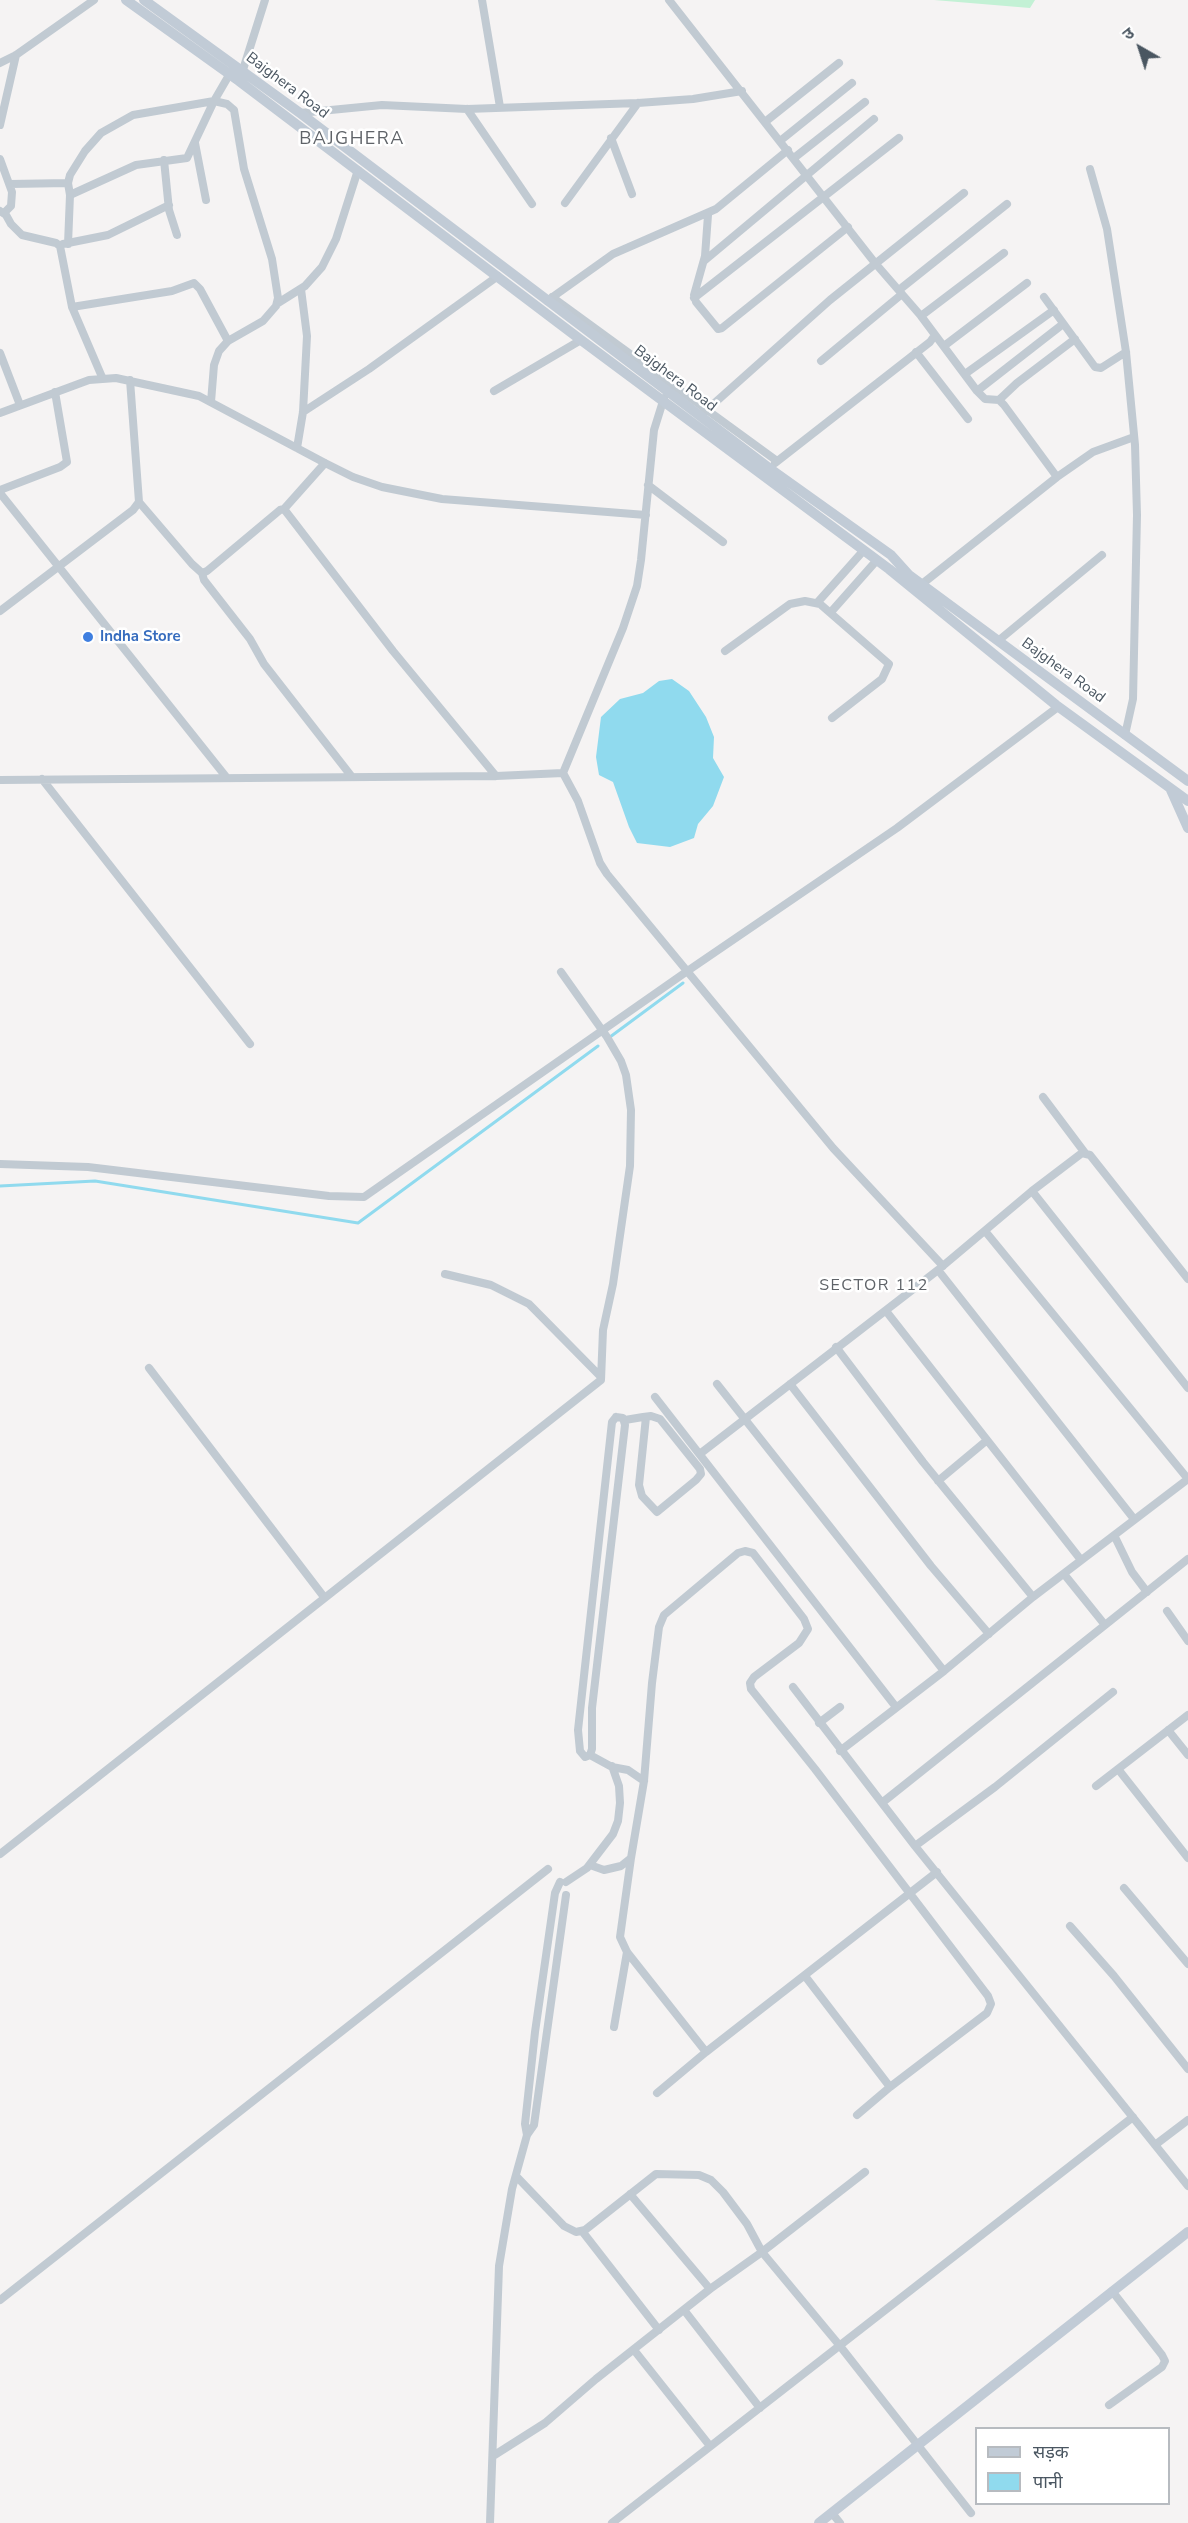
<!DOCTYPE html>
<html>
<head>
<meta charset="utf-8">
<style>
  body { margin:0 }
  #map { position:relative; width:1188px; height:2523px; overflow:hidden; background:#f5f3f3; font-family:"Nunito Sans","Noto Sans Devanagari",sans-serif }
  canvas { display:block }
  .legend { position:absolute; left:975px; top:2427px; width:195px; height:78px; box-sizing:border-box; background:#fff; border:2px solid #b7bbc0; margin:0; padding:8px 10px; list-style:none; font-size:18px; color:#4a5661 }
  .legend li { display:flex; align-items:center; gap:12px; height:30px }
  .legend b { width:30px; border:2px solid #b7bbc0 }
  .north { position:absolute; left:1110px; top:18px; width:60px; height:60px; -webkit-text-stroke:4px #fff; paint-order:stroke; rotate:321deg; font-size:16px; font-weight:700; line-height:24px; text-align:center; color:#4a5661 }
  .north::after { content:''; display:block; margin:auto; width:21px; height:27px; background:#4a5661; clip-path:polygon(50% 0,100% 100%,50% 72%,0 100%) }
</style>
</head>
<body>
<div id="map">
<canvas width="1188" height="2523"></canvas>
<ul class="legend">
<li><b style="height:8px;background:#c1cbd6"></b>सड़क</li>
<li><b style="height:16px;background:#90daee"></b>पानी</li>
</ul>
<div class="north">उ</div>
</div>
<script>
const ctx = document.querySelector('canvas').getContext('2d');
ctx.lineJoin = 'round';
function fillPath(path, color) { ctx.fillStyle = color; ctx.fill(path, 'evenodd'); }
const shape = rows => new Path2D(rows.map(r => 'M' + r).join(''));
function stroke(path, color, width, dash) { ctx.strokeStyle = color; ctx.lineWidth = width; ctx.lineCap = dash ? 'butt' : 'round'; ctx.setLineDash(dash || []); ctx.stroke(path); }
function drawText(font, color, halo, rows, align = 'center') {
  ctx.font = font + ' "Nunito Sans",sans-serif'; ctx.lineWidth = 5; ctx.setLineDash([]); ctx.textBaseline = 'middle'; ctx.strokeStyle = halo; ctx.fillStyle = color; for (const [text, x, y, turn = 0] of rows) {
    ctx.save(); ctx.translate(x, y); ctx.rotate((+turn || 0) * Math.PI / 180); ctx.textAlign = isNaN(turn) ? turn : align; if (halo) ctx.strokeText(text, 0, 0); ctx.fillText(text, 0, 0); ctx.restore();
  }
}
fillPath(shape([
  [934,0,1035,0,1030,8]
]), '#c3f1d5');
fillPath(shape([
  [672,679,689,691,706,717,714,737,713,758,724,777,713,806,698,824,694,838,670,847,637,843,629,827,613,782,599,775,596,757,601,717,620,699,643,693,659,681]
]), '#90daee');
stroke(shape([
  [610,1037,683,983],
  [0,1186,95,1181,358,1223,598,1046]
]), '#90daee', 3);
stroke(shape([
  [482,0,500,107],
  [669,0,875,263,921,316,977,391,985,399,999,400,1004,405,1057,477],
  [0,63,16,55,94,0],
  [241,76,265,0],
  [467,109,532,204],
  [300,113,382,105,467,109,638,103,693,99,742,91],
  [765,122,839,63],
  [0,125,16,55],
  [611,138,632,194],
  [780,141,852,83],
  [195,143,206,200],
  [794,158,865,102],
  [0,159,12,192,11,206,4,213],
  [164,160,169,210,177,235],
  [1090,169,1107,229,1126,352,1135,445,1137,515,1133,699,1125,735],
  [10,184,68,183],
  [70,195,136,165,187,158,214,101,232,70],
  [565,203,638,103],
  [0,211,6,215,11,224,22,235,56,243,60,246,72,307,102,377],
  [708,215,705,256,694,295,696,302,718,329,722,328,848,227],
  [63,244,108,235,169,205],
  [68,244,70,195,68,183,70,175,85,151,101,133,133,115,214,101,227,104,234,110,244,169,272,259,278,298,276,306,263,321,228,341,219,351,214,365,211,402],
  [704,261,874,119],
  [899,290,1007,204],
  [552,297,777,461],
  [1044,297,1095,367,1101,368,1126,352],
  [694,298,899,138],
  [547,301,613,254,716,209,788,150],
  [278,303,305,286,322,267,336,239,358,170],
  [72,307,172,291,194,283,200,289,228,341],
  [921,316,1004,253],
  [944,346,1027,283],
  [916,352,968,419],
  [0,353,20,405],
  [821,361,902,294],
  [965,374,1054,310],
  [130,380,139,502,192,564,202,573,207,571,280,510,284,509,393,651,496,776],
  [494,391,581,340],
  [977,391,1063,324],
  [999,400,1017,383,1075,339],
  [303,412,369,369,498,276],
  [0,413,89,380,116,378,199,396,325,463,353,477,382,487,442,499,646,515],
  [700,416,830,300,964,193],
  [297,448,303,412,307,336,301,289],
  [775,463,930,342,935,335],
  [648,485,723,542],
  [0,490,60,467,67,462,55,392],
  [0,493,227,778],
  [284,509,325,463],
  [202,573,204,580,250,639,264,664,352,777],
  [922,584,1057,477,1093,452,1134,437],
  [817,603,864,550],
  [0,611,133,510,139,502],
  [831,612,877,560],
  [998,641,1102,555],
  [725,651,790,604,805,601,820,604,889,664,882,679,832,718],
  [563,773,578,801,600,863,607,874,833,1148,943,1266],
  [42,779,250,1044],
  [0,780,496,776,563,773,623,628,637,586,641,560,654,430,664,398],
  [1043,1097,1085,1153],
  [0,1164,88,1167,329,1196,364,1197,686,972,897,828,1058,707],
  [1032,1191,1188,1388],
  [985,1231,1188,1479],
  [938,1270,1134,1519],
  [445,1274,491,1285,529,1304,601,1377],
  [886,1311,1081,1560],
  [836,1347,923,1462,1033,1597],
  [149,1368,324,1597],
  [717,1384,944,1671],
  [790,1384,931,1566,989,1634],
  [655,1397,896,1707],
  [616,1417,623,1418,625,1425,592,1708,592,1749,590,1755,585,1757,580,1751,578,1730,612,1422,616,1417],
  [625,1420,643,1417,651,1416,660,1419,700,1469,701,1474,696,1480,657,1512,642,1496,639,1485,646,1417],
  [701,1453,938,1270,1032,1191,1082,1153,1090,1155,1188,1279],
  [938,1481,986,1441],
  [1114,1535,1132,1572,1147,1592],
  [1064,1574,1105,1625],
  [1167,1611,1188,1641],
  [793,1687,915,1846,995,1787,1113,1692],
  [819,1723,840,1707],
  [1168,1730,1188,1755],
  [840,1751,944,1671,1033,1597,1188,1479],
  [590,1755,612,1767,628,1770,644,1781],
  [1118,1769,1188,1858],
  [1096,1786,1188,1715],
  [883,1802,1188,1559],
  [915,1846,1188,2186],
  [0,1854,601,1380,603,1330,613,1284,630,1166,631,1110,626,1075,621,1061,607,1037,561,972],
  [631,1858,620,1937,627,1952,706,2052,937,1872],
  [590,1865,604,1870,621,1866,631,1858,644,1781,652,1683,659,1627,664,1615,738,1553,745,1551,753,1553,804,1619,808,1629,799,1643,754,1677,750,1683,751,1689,815,1769,988,1996,991,2004,987,2013,890,2087,857,2115],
  [566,1882,587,1868,613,1834,618,1821,620,1803,619,1786,612,1766],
  [1124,1888,1188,1964],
  [1070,1926,1114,1976,1188,2069],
  [805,1976,890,2087],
  [614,2027,627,1952],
  [657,2093,706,2052],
  [527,2135,525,2124,535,2032,555,1893,560,1882],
  [1155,2145,1188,2120],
  [516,2176,564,2226,576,2232,585,2230,656,2174,699,2175,711,2180,723,2192,747,2224,762,2252,840,2346,971,2513],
  [630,2194,710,2289],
  [582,2231,659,2330],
  [0,2300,548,1869],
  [684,2310,760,2408],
  [634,2350,710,2446],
  [1109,2405,1162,2367,1165,2361,1162,2355,1112,2291],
  [493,2456,545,2423,596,2379,710,2289,762,2252,865,2172],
  [832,2513,840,2523],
  [490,2523,499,2266,512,2189,527,2135,534,2125,566,1895],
  [612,2523,1133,2117]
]), '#c1cad2', 8);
stroke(shape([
  [126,0,239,81,581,340,889,569,1056,705,1188,801],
  [144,0,300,113,769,468,891,555,909,575,1188,781],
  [1171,790,1188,828],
  [819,2523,1188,2232]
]), '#c1cbd6', 10);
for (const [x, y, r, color] of [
  [88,637,6,"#3f7fe0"]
]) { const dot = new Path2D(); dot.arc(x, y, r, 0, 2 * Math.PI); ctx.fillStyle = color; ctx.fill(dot); stroke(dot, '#fff', 2); }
drawText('15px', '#4a5661', '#fff', [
  ["Bajghera Road",287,86,37],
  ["Bajghera Road",675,379,37],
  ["Bajghera Road",1063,671,36]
]);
drawText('bold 15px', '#366cbe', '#fff', [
  ["Indha Store",100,637]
], 'left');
ctx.letterSpacing = '1.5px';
drawText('16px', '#5f6368', '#fff', [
  ["SECTOR 112",874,1286]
]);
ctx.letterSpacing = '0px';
ctx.letterSpacing = '1.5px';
drawText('18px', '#5f6368', '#fff', [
  ["BAJGHERA",352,140]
]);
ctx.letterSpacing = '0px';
</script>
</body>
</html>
